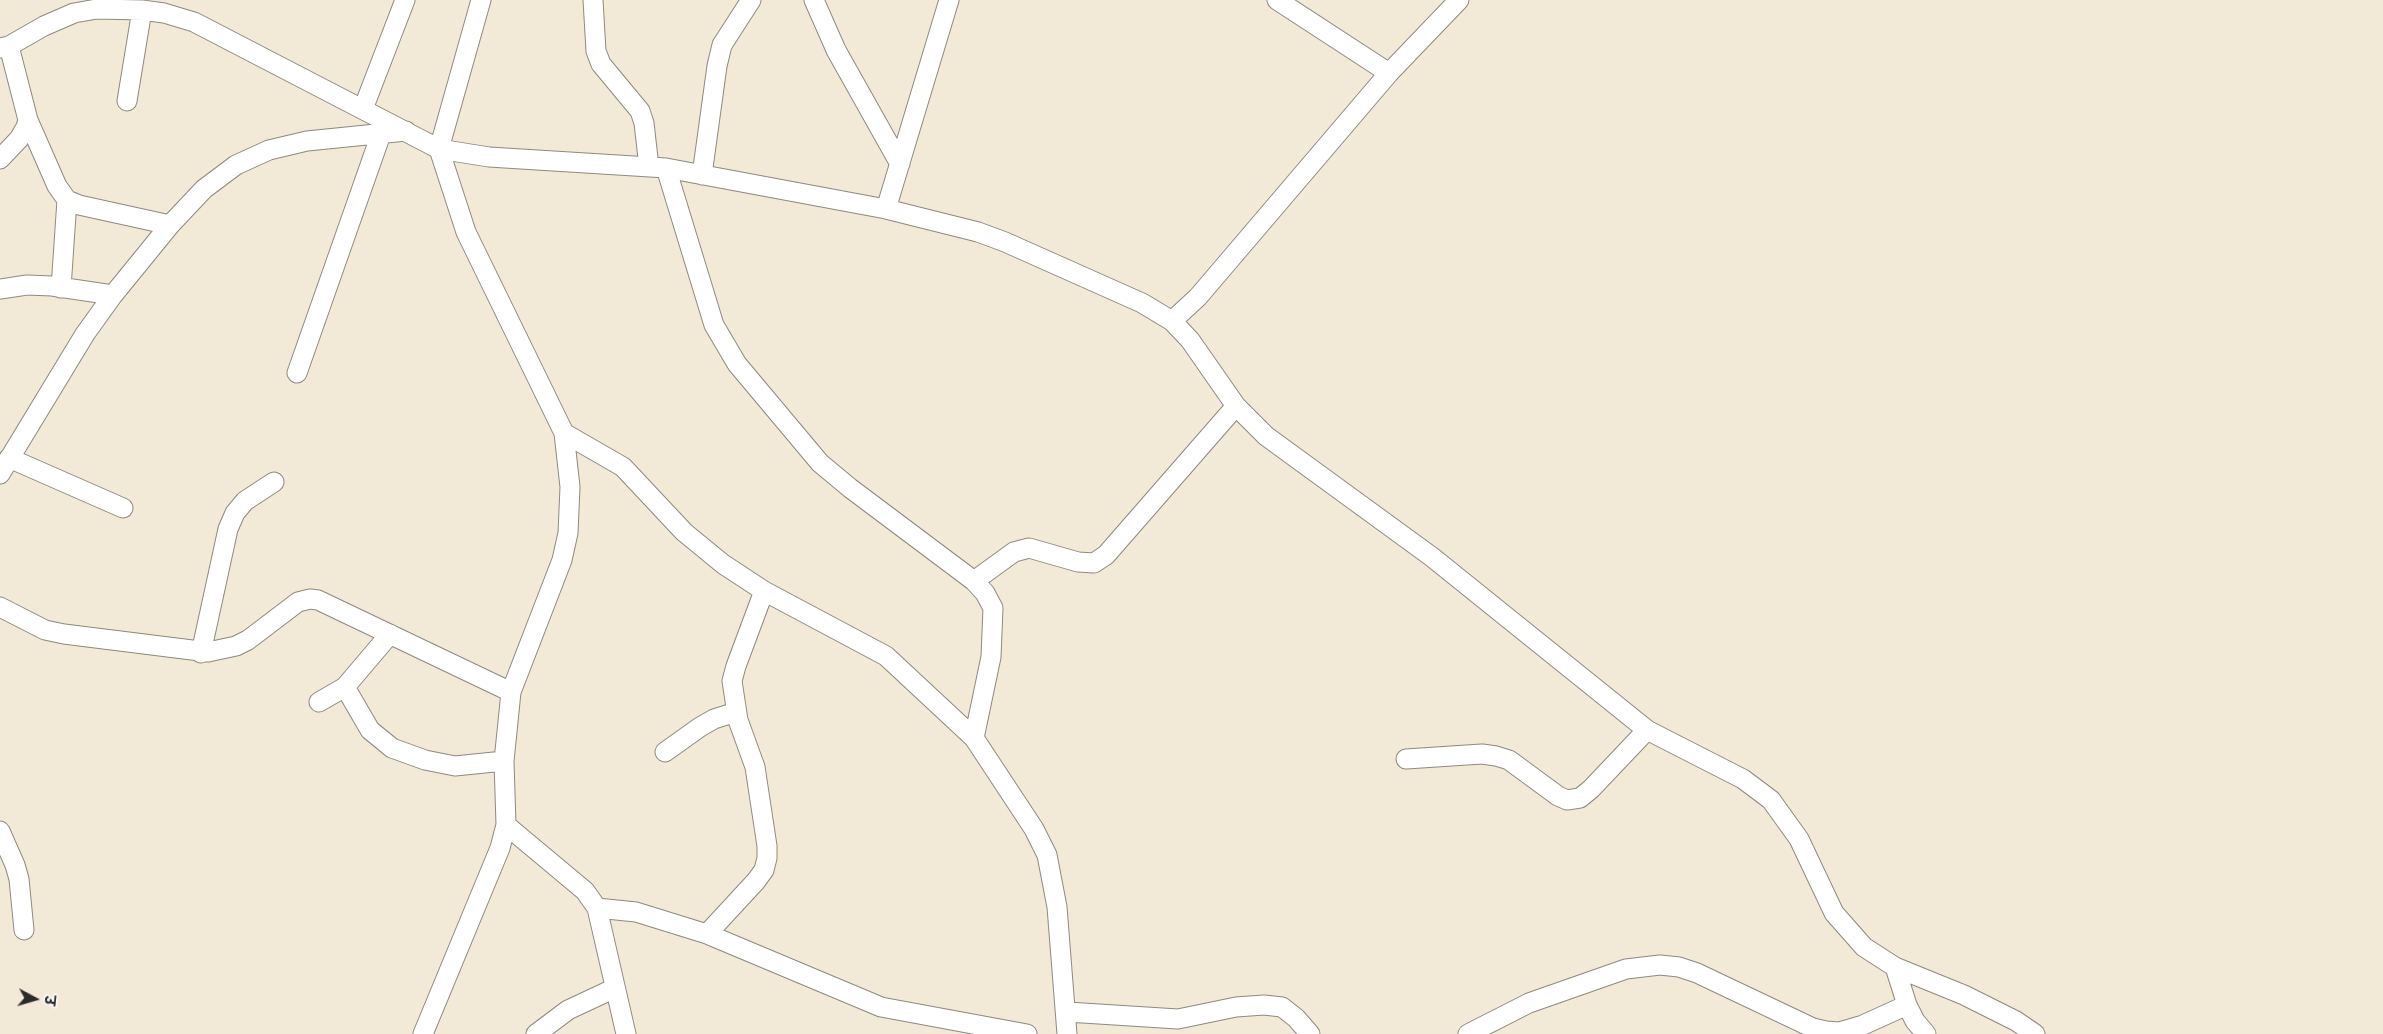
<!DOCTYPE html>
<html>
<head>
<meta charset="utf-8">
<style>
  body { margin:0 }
  #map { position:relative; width:2383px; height:1034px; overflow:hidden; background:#f2e9d6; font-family:"Patrick Hand","Playpen Sans Deva",sans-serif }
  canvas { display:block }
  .north { position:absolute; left:10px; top:974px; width:50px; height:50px; -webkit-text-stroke:4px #f6f6f2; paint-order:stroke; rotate:96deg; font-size:14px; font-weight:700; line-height:20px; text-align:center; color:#2b2b2b }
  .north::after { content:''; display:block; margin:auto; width:18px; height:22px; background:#2b2b2b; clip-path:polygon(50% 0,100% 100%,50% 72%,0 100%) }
</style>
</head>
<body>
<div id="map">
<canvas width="2383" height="1034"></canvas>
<div class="north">उ</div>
</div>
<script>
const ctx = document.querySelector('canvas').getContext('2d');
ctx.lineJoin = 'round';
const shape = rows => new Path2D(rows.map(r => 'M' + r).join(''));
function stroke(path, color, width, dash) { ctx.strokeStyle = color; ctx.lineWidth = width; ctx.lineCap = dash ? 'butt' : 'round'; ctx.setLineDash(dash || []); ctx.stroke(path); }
const minor = shape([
  [593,0,596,51,601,64,640,111,644,123,649,167],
  [814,0,836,50,900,164],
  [1277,0,1389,73],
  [0,48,9,46,44,26,74,13,97,9,142,10,164,13,194,22,439,149,489,157,666,168,886,209,978,232,1005,242,1142,303,1172,321,1190,340,1236,406,1266,436,1432,557,1647,730,1743,779,1771,800,1799,839,1834,913,1864,947,1895,967,1964,995,2016,1021,2035,1034],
  [127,101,142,10],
  [363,109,405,0],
  [28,120,57,186,67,200,79,205,170,225],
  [0,159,19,139,26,127,28,120,9,46],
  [666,168,714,325,737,364,820,463,850,488,974,581,985,593,993,608,991,657,974,738],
  [702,175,717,66,722,45,751,0],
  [886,209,949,0],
  [61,288,67,200],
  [0,289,27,285,52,286,113,295],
  [1172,321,1198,297,1389,73,1459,0],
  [297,373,381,134],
  [564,433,623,467,684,532,723,564,764,591,886,656,974,738,1034,829,1047,855,1057,907,1067,1034],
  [9,458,123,508],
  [0,474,85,334,113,295,170,225,204,189,236,165,269,150,307,141,406,131],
  [974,581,1014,552,1029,548,1078,562,1094,563,1106,555,1236,406],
  [0,607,45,630,64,634,208,652,236,646,248,640,298,602,310,599,318,600,511,692],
  [201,653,228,529,235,513,245,501,274,482],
  [345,687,370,730,392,748,425,760,455,766,504,761],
  [319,702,345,687,390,634],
  [665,752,700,727,714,719,736,712],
  [1406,759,1482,754,1496,756,1509,760,1558,796,1567,800,1580,798,1591,789,1647,730],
  [506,825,585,891,597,908,626,1034],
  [0,831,15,865,19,879,24,930],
  [597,908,636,912,707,934,881,1007,1027,1034],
  [707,934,756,881,764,870,767,858,767,846,755,767,738,720,732,681,736,666,764,591],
  [1895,967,1907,1005,1915,1021,1926,1034],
  [1067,1012,1178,1019,1236,1007,1264,1005,1282,1007,1296,1018,1310,1034],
  [423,1034,500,848,506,825,504,761,511,692,562,560,568,533,570,487,564,433,466,232,439,149,481,0],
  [536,1034,568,1010,615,988],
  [1468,1034,1529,1003,1626,969,1660,965,1679,967,1697,973,1813,1028,1826,1031,1839,1032,1863,1025,1907,1005]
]);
stroke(minor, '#8e8a80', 21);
stroke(minor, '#fff', 19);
</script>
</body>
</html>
